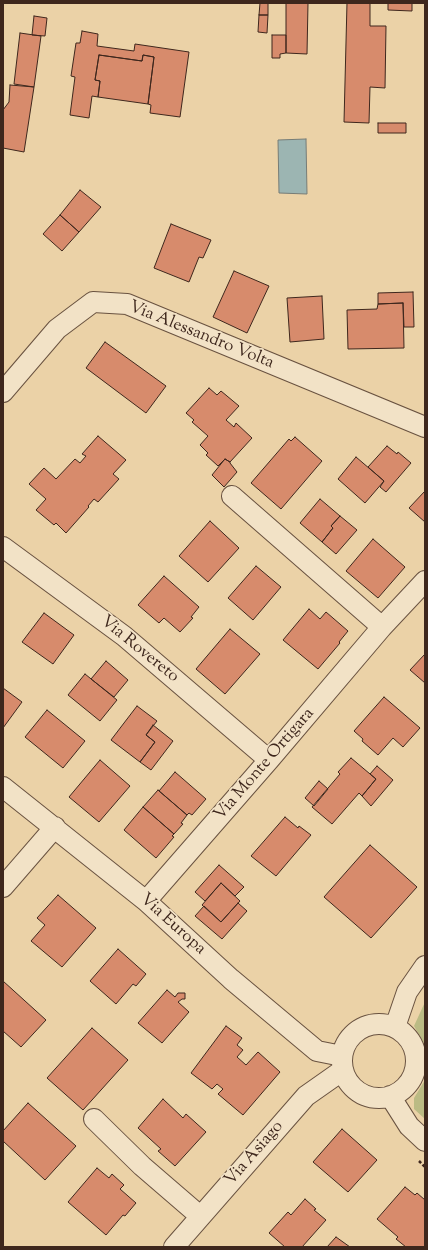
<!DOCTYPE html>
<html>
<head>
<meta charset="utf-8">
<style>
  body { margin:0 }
  #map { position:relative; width:428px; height:1250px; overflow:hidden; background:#ebd2a7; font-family:"Sorts Mill Goudy",serif }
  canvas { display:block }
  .frame { position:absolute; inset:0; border:4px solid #3e271d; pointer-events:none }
</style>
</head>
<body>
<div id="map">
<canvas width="428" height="1250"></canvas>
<div class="frame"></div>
</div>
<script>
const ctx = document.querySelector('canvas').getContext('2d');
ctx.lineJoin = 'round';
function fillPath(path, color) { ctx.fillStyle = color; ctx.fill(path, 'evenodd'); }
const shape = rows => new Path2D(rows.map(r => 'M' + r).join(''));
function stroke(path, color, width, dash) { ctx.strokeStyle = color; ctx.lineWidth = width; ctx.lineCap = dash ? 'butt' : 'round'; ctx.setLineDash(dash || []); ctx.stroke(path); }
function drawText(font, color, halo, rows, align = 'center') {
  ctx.font = font + ' "Sorts Mill Goudy",serif'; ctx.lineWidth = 3.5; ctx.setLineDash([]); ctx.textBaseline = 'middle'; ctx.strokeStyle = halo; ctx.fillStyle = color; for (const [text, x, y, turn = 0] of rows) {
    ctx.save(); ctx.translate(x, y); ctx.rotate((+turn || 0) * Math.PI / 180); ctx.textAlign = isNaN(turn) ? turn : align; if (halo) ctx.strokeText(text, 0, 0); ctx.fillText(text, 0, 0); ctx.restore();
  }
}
fillPath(shape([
  [425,1002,425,1045,414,1026],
  [425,1080,425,1119,414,1109,414,1098]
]), '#bbbb84');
const water = shape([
  [306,139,307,194,279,193,278,140,306,139]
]);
fillPath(water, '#9cb5b2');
stroke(water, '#767c76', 1);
const building = shape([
  [260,3,268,3,268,15,259,15,260,3],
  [286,3,308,3,307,54,286,53,286,3],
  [347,3,370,3,370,26,386,26,385,88,370,87,369,123,344,122,347,3],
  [388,3,412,3,412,11,388,10,388,3],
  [259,15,268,15,267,33,258,32,259,15],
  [34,16,47,18,45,36,32,35,34,16],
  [82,31,98,34,97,46,134,51,135,44,189,52,180,117,150,113,151,105,148,104,154,57,143,55,142,61,99,55,95,80,100,81,98,97,92,96,89,118,70,115,75,77,71,76,76,43,80,43,82,31],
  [20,33,41,36,34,87,14,84,20,33],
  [272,35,286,35,286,53,280,54,280,58,272,58,272,35],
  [99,55,142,61,143,55,154,57,148,104,98,97,100,81,95,80,99,55],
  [10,85,34,87,24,152,3,148,3,110,9,102,10,85],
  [378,123,406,123,406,133,378,133,378,123],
  [80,190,101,207,79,232,60,215,80,190],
  [60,215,79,232,62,251,43,234,60,215],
  [171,224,211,240,203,258,199,257,189,282,154,268,171,224],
  [234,271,269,286,247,333,213,317,234,271],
  [413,292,414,327,404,327,403,303,378,304,378,293,413,292],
  [322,296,324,339,290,342,287,298,322,296],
  [403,303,404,348,348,349,347,310,377,309,378,304,403,303],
  [105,342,166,386,146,413,86,368,105,342],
  [209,388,217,395,221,391,239,406,226,420,234,427,236,423,252,438,230,462,225,459,218,466,206,455,208,453,200,445,208,436,192,422,194,420,186,413,209,388],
  [98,436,126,460,113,474,119,479,98,502,94,499,88,506,89,507,66,533,56,523,54,525,36,510,46,499,29,484,44,468,56,479,75,459,80,463,86,456,82,454,98,436],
  [295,437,322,461,281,509,251,483,289,439,291,441,295,437],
  [387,446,397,454,398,452,411,463,386,492,380,487,384,481,368,467,387,446],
  [356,457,384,481,365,503,338,479,356,457],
  [225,459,230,462,230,463,237,472,224,487,212,475,225,459],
  [425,491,425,522,409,508,425,491],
  [320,499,340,516,331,526,333,528,322,542,300,523,320,499],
  [340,516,357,530,336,554,322,542,333,528,331,526,340,516],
  [210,521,239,548,208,582,179,556,210,521],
  [373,539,405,567,378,598,346,571,373,539],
  [256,566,281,587,253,620,228,598,256,566],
  [164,576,199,607,191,617,193,618,180,632,164,618,159,623,138,605,164,576],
  [309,609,320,619,326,612,348,631,339,642,340,643,318,669,283,640,309,609],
  [44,613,74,635,53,664,22,642,44,613],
  [230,629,260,654,225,694,196,669,230,629],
  [425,654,425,683,410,670,425,654],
  [106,661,128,680,114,697,91,679,106,661],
  [85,674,117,700,100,721,68,695,85,674],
  [3,688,22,702,3,728,3,688],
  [384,697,420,728,403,747,393,738,378,755,362,741,363,739,354,731,384,697],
  [137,706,157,721,146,735,155,742,140,762,111,740,137,706],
  [47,710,85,741,63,768,25,737,47,710],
  [153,725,173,741,151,770,140,762,155,742,146,735,153,725],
  [351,758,376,779,362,796,359,793,332,824,312,807,340,774,338,772,351,758],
  [100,760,130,786,99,822,69,797,100,760],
  [377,766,393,780,371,806,362,796,376,779,370,774,377,766],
  [175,772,206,799,192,815,189,813,187,815,159,791,175,772],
  [319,781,328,789,314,806,305,798,319,781],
  [158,790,187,815,181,823,183,824,174,834,143,807,158,790],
  [143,807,174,834,172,836,174,837,156,858,124,830,143,807],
  [285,817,298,828,299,826,311,835,276,876,251,856,285,817],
  [370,845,417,887,371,938,324,897,370,845],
  [219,865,244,887,235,896,221,883,205,901,195,892,219,865],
  [221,883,240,901,221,922,202,905,221,883],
  [58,895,96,928,62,967,31,941,45,925,37,918,58,895],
  [238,903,247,911,222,939,195,916,204,906,221,922,238,903],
  [118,949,146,974,136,986,133,984,116,1004,90,981,118,949],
  [3,981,46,1020,21,1047,3,1031,3,981],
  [167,990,175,997,178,993,185,993,185,999,182,999,178,1002,189,1012,162,1043,138,1023,167,990],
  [226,1026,242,1038,237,1045,243,1050,237,1057,246,1065,258,1052,280,1072,243,1115,218,1094,223,1089,217,1084,212,1089,191,1073,226,1026],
  [92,1028,128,1060,83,1110,47,1078,92,1028],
  [163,1099,183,1118,186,1114,206,1132,175,1166,158,1151,161,1149,138,1128,163,1099],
  [28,1103,76,1146,45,1180,3,1141,3,1131,28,1103],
  [342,1129,377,1160,348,1192,313,1162,342,1129],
  [97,1168,109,1178,112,1174,124,1185,120,1189,136,1203,125,1216,123,1215,106,1235,68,1202,97,1168],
  [405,1187,415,1195,417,1193,425,1200,425,1247,406,1247,396,1239,398,1237,377,1219,405,1187],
  [305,1199,316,1209,314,1210,326,1220,302,1247,285,1247,269,1233,288,1212,291,1215,305,1199],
  [336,1237,350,1247,327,1247,336,1237]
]);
fillPath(building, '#d78b6c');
stroke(building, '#3e271d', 1);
const minor = shape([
  [3,392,57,329,93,302,127,304,425,427],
  [232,496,382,627],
  [3,547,124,636,269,760],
  [3,787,146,901,231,979,317,1051,342,1056],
  [3,887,55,827],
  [146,901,269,760,382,627,425,581],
  '342 1061a37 37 0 1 1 74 0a37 37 0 1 1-74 0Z',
  [395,1027,407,992,425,966],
  [390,1096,409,1126,425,1141],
  [94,1119,142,1166,200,1216],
  [174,1247,306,1096,343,1070]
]);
stroke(minor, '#695240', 22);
stroke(shape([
  [419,1161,425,1167]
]), '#3e271d', 2.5, [3, 2]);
stroke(minor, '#f2e2c6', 20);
drawText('17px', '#3e271d', '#f2e2c6', [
  ["Via Alessandro Volta",201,336,22],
  ["Via Rovereto",139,650,39],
  ["Via Monte Ortigara",265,765,-49],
  ["Via Europa",172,925,42],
  ["Via Asiago",255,1154,-49]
]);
</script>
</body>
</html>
